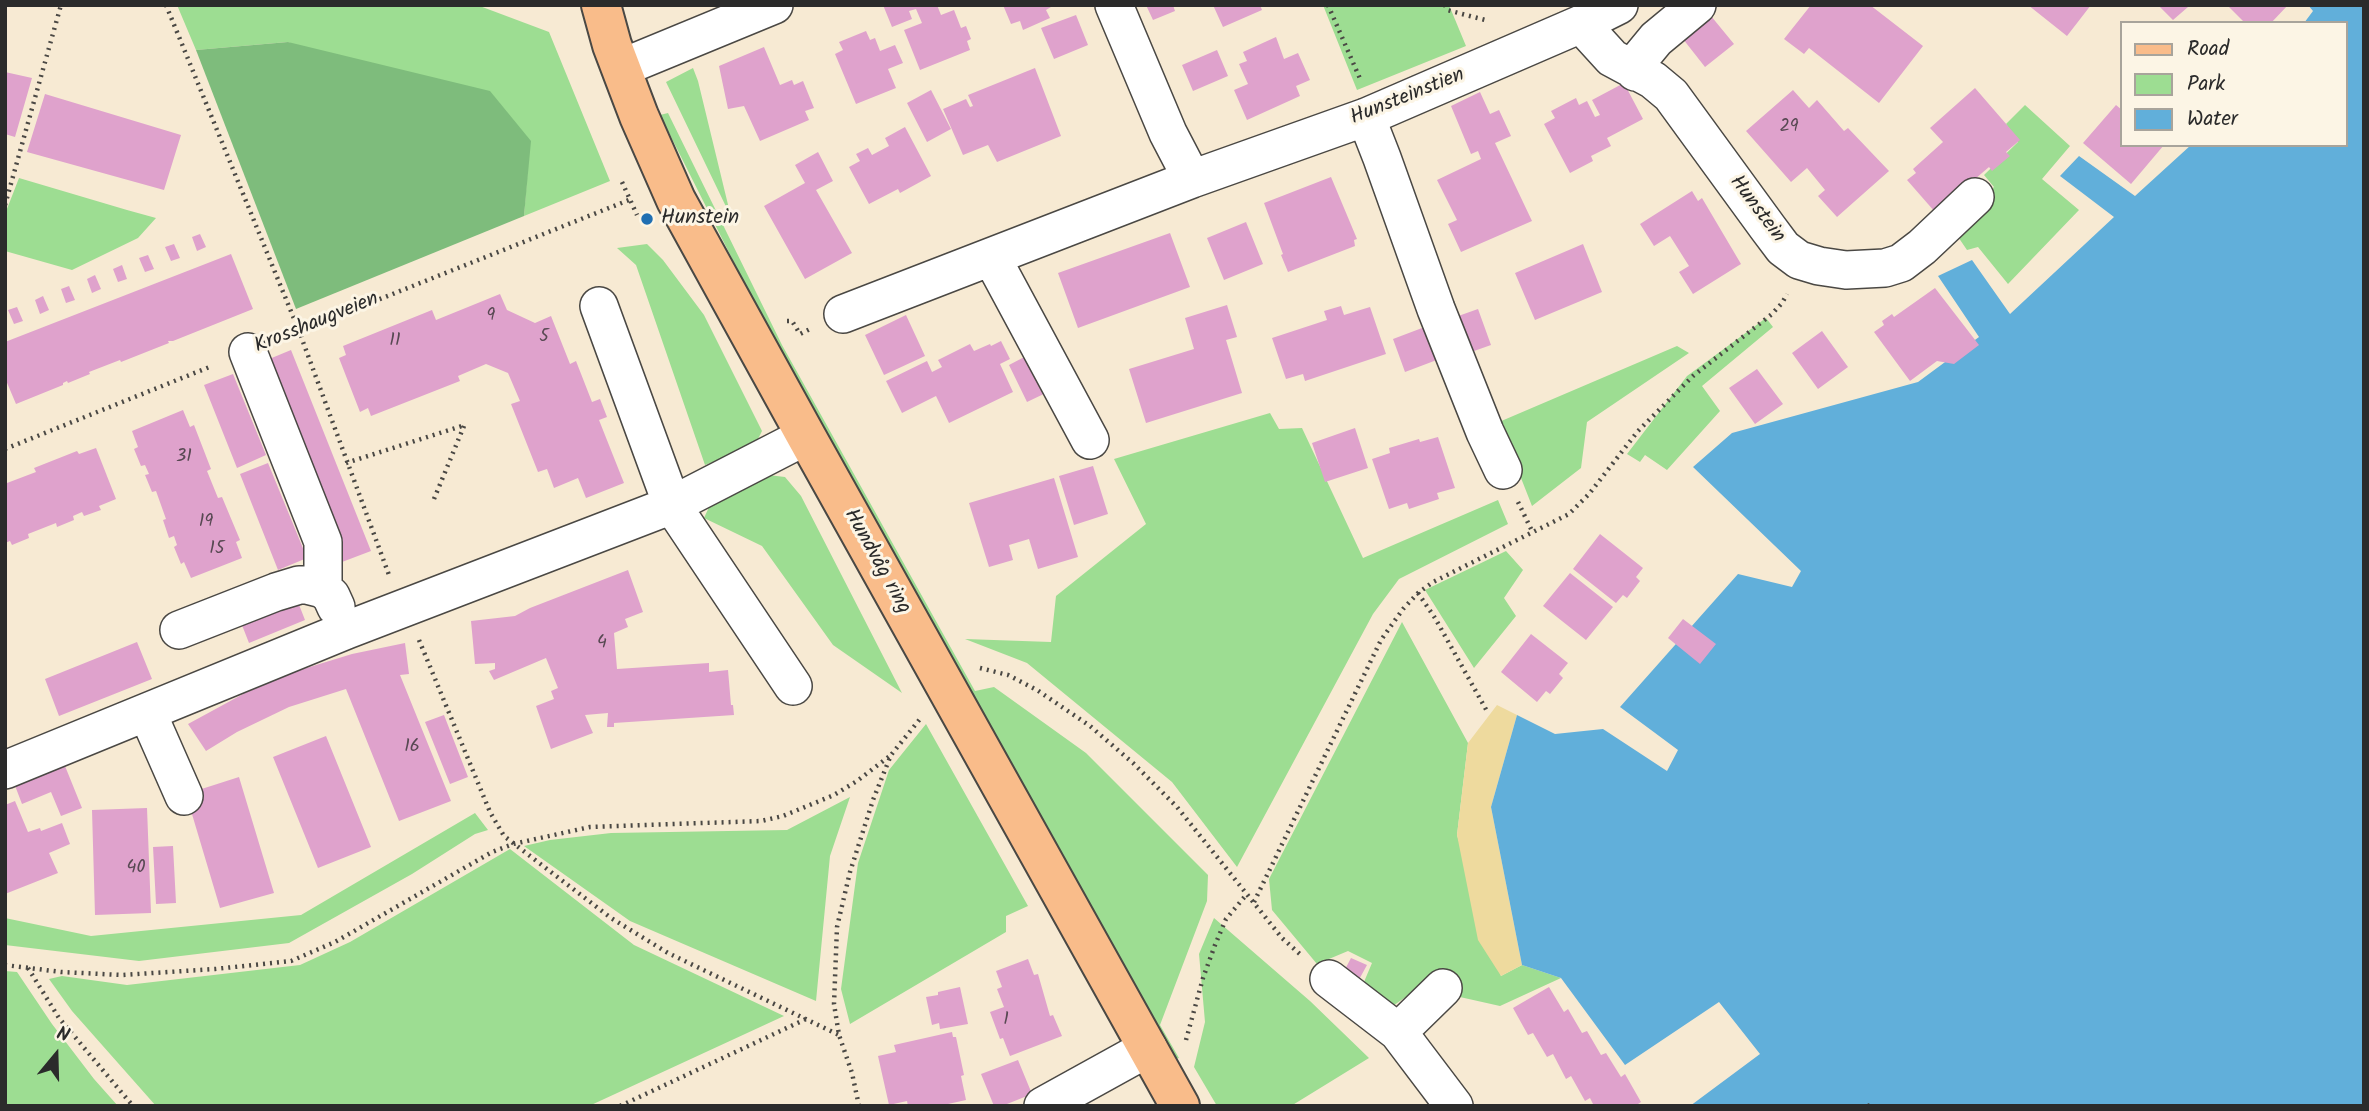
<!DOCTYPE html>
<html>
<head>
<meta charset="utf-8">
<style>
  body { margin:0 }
  #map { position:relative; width:2369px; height:1111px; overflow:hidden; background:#f7ead3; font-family:Kalam,sans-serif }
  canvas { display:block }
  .frame { position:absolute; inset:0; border:7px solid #2b2b2b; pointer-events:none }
  .legend { position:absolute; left:2120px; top:21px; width:228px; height:126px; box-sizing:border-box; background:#fcf5e5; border:2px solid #a8a49b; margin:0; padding:9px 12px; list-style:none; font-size:21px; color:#2b2b2b }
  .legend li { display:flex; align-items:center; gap:14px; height:35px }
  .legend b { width:35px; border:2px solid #a8a49b }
  .north { position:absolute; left:21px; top:1020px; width:70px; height:70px; -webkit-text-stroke:5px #fcf5e5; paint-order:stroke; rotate:19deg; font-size:19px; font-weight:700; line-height:28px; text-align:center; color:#2b2b2b }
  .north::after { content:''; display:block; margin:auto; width:24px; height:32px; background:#2b2b2b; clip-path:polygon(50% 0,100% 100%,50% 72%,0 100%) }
</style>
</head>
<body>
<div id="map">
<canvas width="2369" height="1111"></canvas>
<div class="frame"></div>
<ul class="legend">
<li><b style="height:9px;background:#f9bc8a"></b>Road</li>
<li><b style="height:19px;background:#9ddd92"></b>Park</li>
<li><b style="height:19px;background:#61afda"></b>Water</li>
</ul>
<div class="north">N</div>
</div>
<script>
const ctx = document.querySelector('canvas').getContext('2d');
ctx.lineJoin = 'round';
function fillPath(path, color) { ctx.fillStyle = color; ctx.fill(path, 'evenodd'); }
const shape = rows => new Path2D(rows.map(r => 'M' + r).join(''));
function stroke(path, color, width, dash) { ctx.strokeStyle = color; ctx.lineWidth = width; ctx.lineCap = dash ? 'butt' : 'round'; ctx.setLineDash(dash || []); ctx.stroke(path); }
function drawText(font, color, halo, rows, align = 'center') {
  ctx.font = font + ' Kalam,sans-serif'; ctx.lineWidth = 6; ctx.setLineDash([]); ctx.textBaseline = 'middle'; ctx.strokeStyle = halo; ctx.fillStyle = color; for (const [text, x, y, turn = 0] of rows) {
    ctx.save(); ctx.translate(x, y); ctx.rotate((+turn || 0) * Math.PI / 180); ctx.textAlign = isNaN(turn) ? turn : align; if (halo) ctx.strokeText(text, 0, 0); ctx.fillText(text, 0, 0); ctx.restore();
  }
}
fillPath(shape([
  [177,5,477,5,549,32,610,181,524,216,530,141,288,42,196,50],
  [1323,5,1449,5,1466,46,1357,90],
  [693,68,698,81,731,217,666,82],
  [2025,105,2070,146,2042,179,2079,210,2008,284,1978,247,1967,250,1952,228,1994,187,1984,175,2018,142,2006,124],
  [668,113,782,345,975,691,994,687,1086,753,1208,875,1207,901,1160,1025,1179,1058,1175,1059,777,348,660,115],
  [19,178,127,210,156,218,138,238,72,270,5,251,5,214],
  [647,244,663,260,704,315,762,431,755,445,705,465,636,265,617,248],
  [1766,318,1773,327,1702,386,1720,411,1667,470,1645,455,1640,462,1627,454,1687,376],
  [1677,346,1689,353,1587,422,1581,468,1532,506,1499,422],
  [1270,413,1279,429,1302,428,1363,558,1498,500,1508,524,1399,579,1373,614,1237,867,1172,782,1027,663,965,639,1051,642,1056,596,1146,524,1114,459],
  [768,475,785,477,801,496,902,693,833,645,762,546,704,518,715,494],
  [1506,551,1523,570,1504,598,1516,616,1474,668,1425,590],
  [1402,622,1468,743,1457,835,1501,976,1522,965,1561,978,1500,1006,1442,993,1424,984,1390,1008,1361,989,1372,963,1348,951,1317,964,1272,910,1269,879],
  [926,724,1028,906,1006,916,1006,932,850,1024,841,989,858,863,889,770],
  [850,797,830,856,816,1001,630,921,524,846,550,840,611,833,787,830],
  [475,813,488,830,475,834,412,874,289,943,139,961,5,945,5,918,91,936,301,915],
  [510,849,634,945,784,1016,589,1106,156,1106,72,1011,49,979,62,976,127,985,300,965,350,942],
  [1214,918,1310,1001,1369,1058,1291,1106,1217,1106,1194,1067,1205,1022,1199,954],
  [5,971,17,972,52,1024,94,1079,118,1106,5,1106]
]), '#9ddd92');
fillPath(shape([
  [288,42,490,91,531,141,524,216,296,309,196,50]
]), '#7ebc7c');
fillPath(shape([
  [1497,705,1517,715,1491,807,1522,965,1501,976,1478,940,1457,835,1468,743]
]), '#eeda9e');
fillPath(shape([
  [2308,5,2364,5,2364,1106,1690,1106,1760,1054,1719,1002,1625,1065,1561,978,1522,965,1491,807,1517,715,1555,734,1603,729,1667,771,1678,750,1620,707,1738,574,1792,587,1801,571,1693,467,1732,433,1918,382,1979,337,1938,276,1972,260,2010,314,2114,217,2060,176,2079,156,2135,196,2191,145,2346,145,2346,23,2304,23,2313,11]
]), '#61afda');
fillPath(shape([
  [883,5,937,5,941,15,954,10,961,28,966,26,971,39,967,41,970,50,920,70,904,30,922,23,916,9,909,11,912,19,892,27],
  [1003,5,1050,5,1051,7,1046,10,1050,18,1023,30,1020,21,1011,24],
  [1146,5,1173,5,1175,11,1153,20],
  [1213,5,1260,5,1262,10,1223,27],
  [1811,5,1870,5,1923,46,1879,103,1809,48,1804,54,1784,39],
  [2028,5,2091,5,2067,36],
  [2158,5,2187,5,2188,7,2173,20],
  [2227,5,2288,5,2271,23,2245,23],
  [1076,15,1088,45,1054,59,1041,28],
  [1711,16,1734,44,1705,67,1683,39],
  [866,31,870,40,875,38,880,51,895,45,903,63,888,69,896,88,856,104,835,54,843,50,839,42],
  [1276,37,1284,59,1298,53,1310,80,1296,86,1300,96,1247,120,1234,90,1248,84,1239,64,1247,61,1243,52],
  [764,47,780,85,792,80,794,85,803,81,814,108,805,111,809,120,760,141,744,106,728,109,719,66],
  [1217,50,1228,76,1193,91,1182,65],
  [1035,68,1061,136,997,162,988,145,963,155,943,109,966,99,970,107,973,106,968,95],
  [5,72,32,78,15,137,5,134],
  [1624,83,1643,119,1607,138,1611,146,1591,156,1593,161,1570,173,1544,124,1555,118,1551,111,1576,98,1579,105,1587,101,1595,117,1600,115,1592,100],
  [1975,88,2020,140,2006,152,2010,156,1992,171,1989,167,1975,179,1973,177,1935,212,1907,180,1916,173,1913,169,1943,142,1930,128],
  [931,90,951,129,927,142,907,103],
  [1793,90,1809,108,1817,100,1844,131,1848,128,1889,171,1837,217,1818,196,1825,190,1807,168,1791,182,1746,131],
  [1480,92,1490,114,1499,110,1511,136,1495,143,1532,221,1461,252,1448,224,1457,220,1437,180,1481,159,1478,151,1471,154,1451,106],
  [45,94,181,135,164,190,27,152],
  [2116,105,2122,110,2122,145,2164,145,2131,184,2083,143],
  [905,127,931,176,900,193,898,189,869,204,849,167,860,161,856,154,868,148,872,155,889,146,885,138],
  [818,152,833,181,816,190,852,253,805,279,764,206,805,183,795,165],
  [1331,177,1357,239,1354,240,1355,246,1288,272,1281,255,1283,254,1264,203],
  [1692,191,1698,201,1702,198,1741,264,1693,294,1679,272,1689,266,1670,236,1654,246,1640,224],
  [1246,222,1263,264,1224,280,1207,238],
  [1170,233,1190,287,1078,328,1058,273],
  [200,234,206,247,197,251,192,237],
  [174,244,180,258,171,261,165,247],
  [1583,244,1602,292,1535,320,1515,273],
  [231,254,253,309,173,341,168,341,169,343,121,362,120,360,89,372,90,374,68,383,67,381,63,383,63,385,16,404,5,378,5,342],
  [148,255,154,269,145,272,139,258],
  [122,265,127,279,118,282,113,269],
  [95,275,101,289,92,293,87,279],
  [69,286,75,300,66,303,61,289],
  [1935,288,1979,345,1954,364,1937,361,1910,381,1874,332,1884,325,1882,321,1892,314,1894,317],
  [500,294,507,310,535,323,551,316,570,364,576,361,592,402,600,399,607,417,599,420,624,483,586,498,578,478,554,488,547,469,538,472,511,404,520,401,508,373,486,364,458,376,460,381,371,416,368,408,360,412,339,358,346,355,343,346,432,310,436,320],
  [43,296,49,310,40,314,35,300],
  [1227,305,1237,337,1226,340,1242,393,1146,423,1129,369,1194,349,1185,318],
  [1341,306,1344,315,1370,307,1386,354,1305,381,1303,374,1286,379,1272,338,1327,320,1324,311],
  [17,307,23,321,14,324,8,310],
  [1478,309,1491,345,1460,356,1447,320],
  [906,315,925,356,884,375,865,335],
  [1430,325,1442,358,1405,372,1393,339],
  [1822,331,1848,367,1818,389,1792,353],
  [1001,341,1010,359,1000,364,1013,392,949,423,936,396,902,413,886,381,927,361,932,372,942,367,938,360,970,344,974,351,990,344,991,346],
  [291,350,371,551,342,562,262,362],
  [1032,353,1050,391,1027,402,1009,365],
  [1757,369,1783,404,1755,424,1729,388],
  [233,374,266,455,237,468,204,385],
  [183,410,190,427,194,425,211,469,207,471,218,498,222,497,240,540,236,542,242,558,191,578,184,562,181,564,174,547,177,545,174,536,169,538,163,520,166,519,156,491,152,492,145,475,149,474,145,465,141,466,134,449,138,447,132,431],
  [1355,428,1368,468,1325,482,1312,443],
  [1438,437,1455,488,1437,493,1439,499,1409,509,1407,503,1389,509,1372,459,1390,453,1389,448,1419,439,1420,442],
  [96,448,116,499,99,506,101,510,84,516,82,512,73,516,74,520,57,527,56,523,28,534,29,538,12,545,10,541,5,543,5,479,7,483,36,472,34,468,77,451,79,454],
  [268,463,307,558,278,570,240,474],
  [1093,466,1108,514,1074,525,1059,476],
  [1054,478,1078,557,1038,569,1029,539,1009,545,1013,560,989,567,969,503],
  [1600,534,1643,568,1636,577,1640,581,1627,598,1623,595,1616,603,1573,569],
  [628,570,643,612,625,619,628,627,614,633,617,669,709,663,709,672,728,670,731,705,733,705,734,715,614,723,614,727,607,727,608,713,585,715,593,733,551,749,536,706,554,699,551,691,558,688,546,658,494,680,489,671,495,669,495,663,475,664,471,621,515,616,530,608],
  [1570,573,1613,607,1586,640,1543,606],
  [296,597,305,620,249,643,240,620],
  [1683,619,1716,644,1700,664,1668,638],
  [1531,634,1568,663,1559,674,1563,678,1550,694,1546,691,1537,702,1501,672],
  [137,642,152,679,59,716,45,679],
  [405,643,409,674,400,675,451,801,399,821,346,689,289,707,237,732,206,751,188,724,245,693,300,670,352,654],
  [444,715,468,777,450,784,425,722],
  [326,736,371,847,318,868,273,757],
  [65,766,82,808,61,816,51,792,22,804,14,783,45,770,46,773],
  [239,777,274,893,220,908,186,794],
  [15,801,28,832,40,828,41,831,62,823,70,844,49,853,58,873,5,894,5,805],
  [147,808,151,913,95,915,92,810],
  [173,846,176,903,156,904,153,847],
  [1351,958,1367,965,1356,985,1341,977],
  [1028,959,1034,975,1038,974,1050,1016,1053,1015,1062,1036,1010,1056,1003,1038,1000,1039,990,1012,1004,1007,997,989,1002,987,996,971],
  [960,987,968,1024,940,1029,939,1023,932,1025,926,997,938,995,938,992],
  [1549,987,1564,1012,1568,1009,1582,1033,1587,1031,1601,1055,1606,1053,1621,1077,1625,1074,1641,1102,1635,1106,1594,1106,1590,1098,1585,1101,1571,1076,1566,1079,1553,1054,1547,1057,1533,1033,1528,1035,1513,1008],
  [952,1032,953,1037,956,1037,964,1075,961,1076,966,1100,939,1106,908,1106,907,1101,889,1105,878,1056,896,1052,894,1045],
  [1018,1060,1032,1094,1002,1106,994,1106,981,1074]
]), '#dfa2cc');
const minor = shape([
  [1114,5,1168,133,1192,179],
  [1581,24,1612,58,1653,80,1671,95,1768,228,1783,248,1799,260,1819,266,1846,270,1885,268,1901,263,1922,247,1975,197],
  [621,68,774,5],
  [1635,72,1637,62,1656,39,1697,5],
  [1366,117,1382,158,1436,309,1485,432,1503,470],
  [992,258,1090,440],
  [599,306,672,505,793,686],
  [843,314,1192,179,1366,117,1581,24,1619,5],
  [248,352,323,542,323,589],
  [179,630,276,592,299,585,307,585,323,589,331,596,336,607],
  [147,712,184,796],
  [5,770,347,630,672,505,806,436],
  [1329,979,1398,1032,1454,1106],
  [1398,1032,1443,988],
  [1043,1106,1148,1048]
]);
const major = shape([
  [601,5,612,45,639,116,676,200,806,436,1180,1106]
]);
stroke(minor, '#4a4844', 40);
stroke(major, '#4a4844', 42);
stroke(shape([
  [166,5,299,331,389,575],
  [1328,5,1361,81],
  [1445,5,1447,10,1489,21],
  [622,182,637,215],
  [5,205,61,5],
  [787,321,792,321,800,334,812,328],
  [282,338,629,200],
  [5,449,212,366],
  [346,463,465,425],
  [434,499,464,426],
  [1518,502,1533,533],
  [1418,593,1435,618,1488,713],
  [419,640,490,812,504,836,611,918,668,953,839,1035],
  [980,668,1008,675,1037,690,1090,726,1133,763,1177,807,1282,938,1302,956],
  [1254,902,1381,640,1403,609,1418,593,1433,582,1569,514,1589,494,1638,431,1693,376,1772,314,1782,303,1787,294],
  [5,965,61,972,122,975,215,969,291,961,335,942,492,852,513,844,590,827,761,821,783,816,834,795,857,781,891,755],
  [28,968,59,1018,133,1106],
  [1186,1040,1203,978,1215,945,1226,919,1247,894],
  [1867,1104,1868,1106],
  [620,1106,806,1019],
  [859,1106,852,1073,839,1035,834,1004,837,927,850,872,873,800,891,755,920,719]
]), '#4a4844', 4.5, [2, 5]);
stroke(minor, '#fff', 37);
stroke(major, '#f9bc8a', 38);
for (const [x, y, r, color] of [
  [647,219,7,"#1f6fb2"]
]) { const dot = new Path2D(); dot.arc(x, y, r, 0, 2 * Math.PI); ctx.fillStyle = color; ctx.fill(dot); stroke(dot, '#fcf5e5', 2.5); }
drawText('18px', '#584953', null, [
  ["29",1789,128],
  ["9",491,317],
  ["5",544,338],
  ["11",395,342],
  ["31",184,458],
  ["19",206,523],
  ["15",217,550],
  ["4",602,644],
  ["16",412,748],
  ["40",136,869],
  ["1",1006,1021]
]);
drawText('21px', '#2b2b2b', '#fcf5e5', [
  ["Hunsteinstien",1408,98,-22],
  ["Hunstein",1756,210,53],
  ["Krosshaugveien",317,324,-22],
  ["Hundvåg ring",876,562,61]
]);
drawText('21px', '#2b2b2b', '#fcf5e5', [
  ["Hunstein",661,219]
], 'left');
</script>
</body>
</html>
